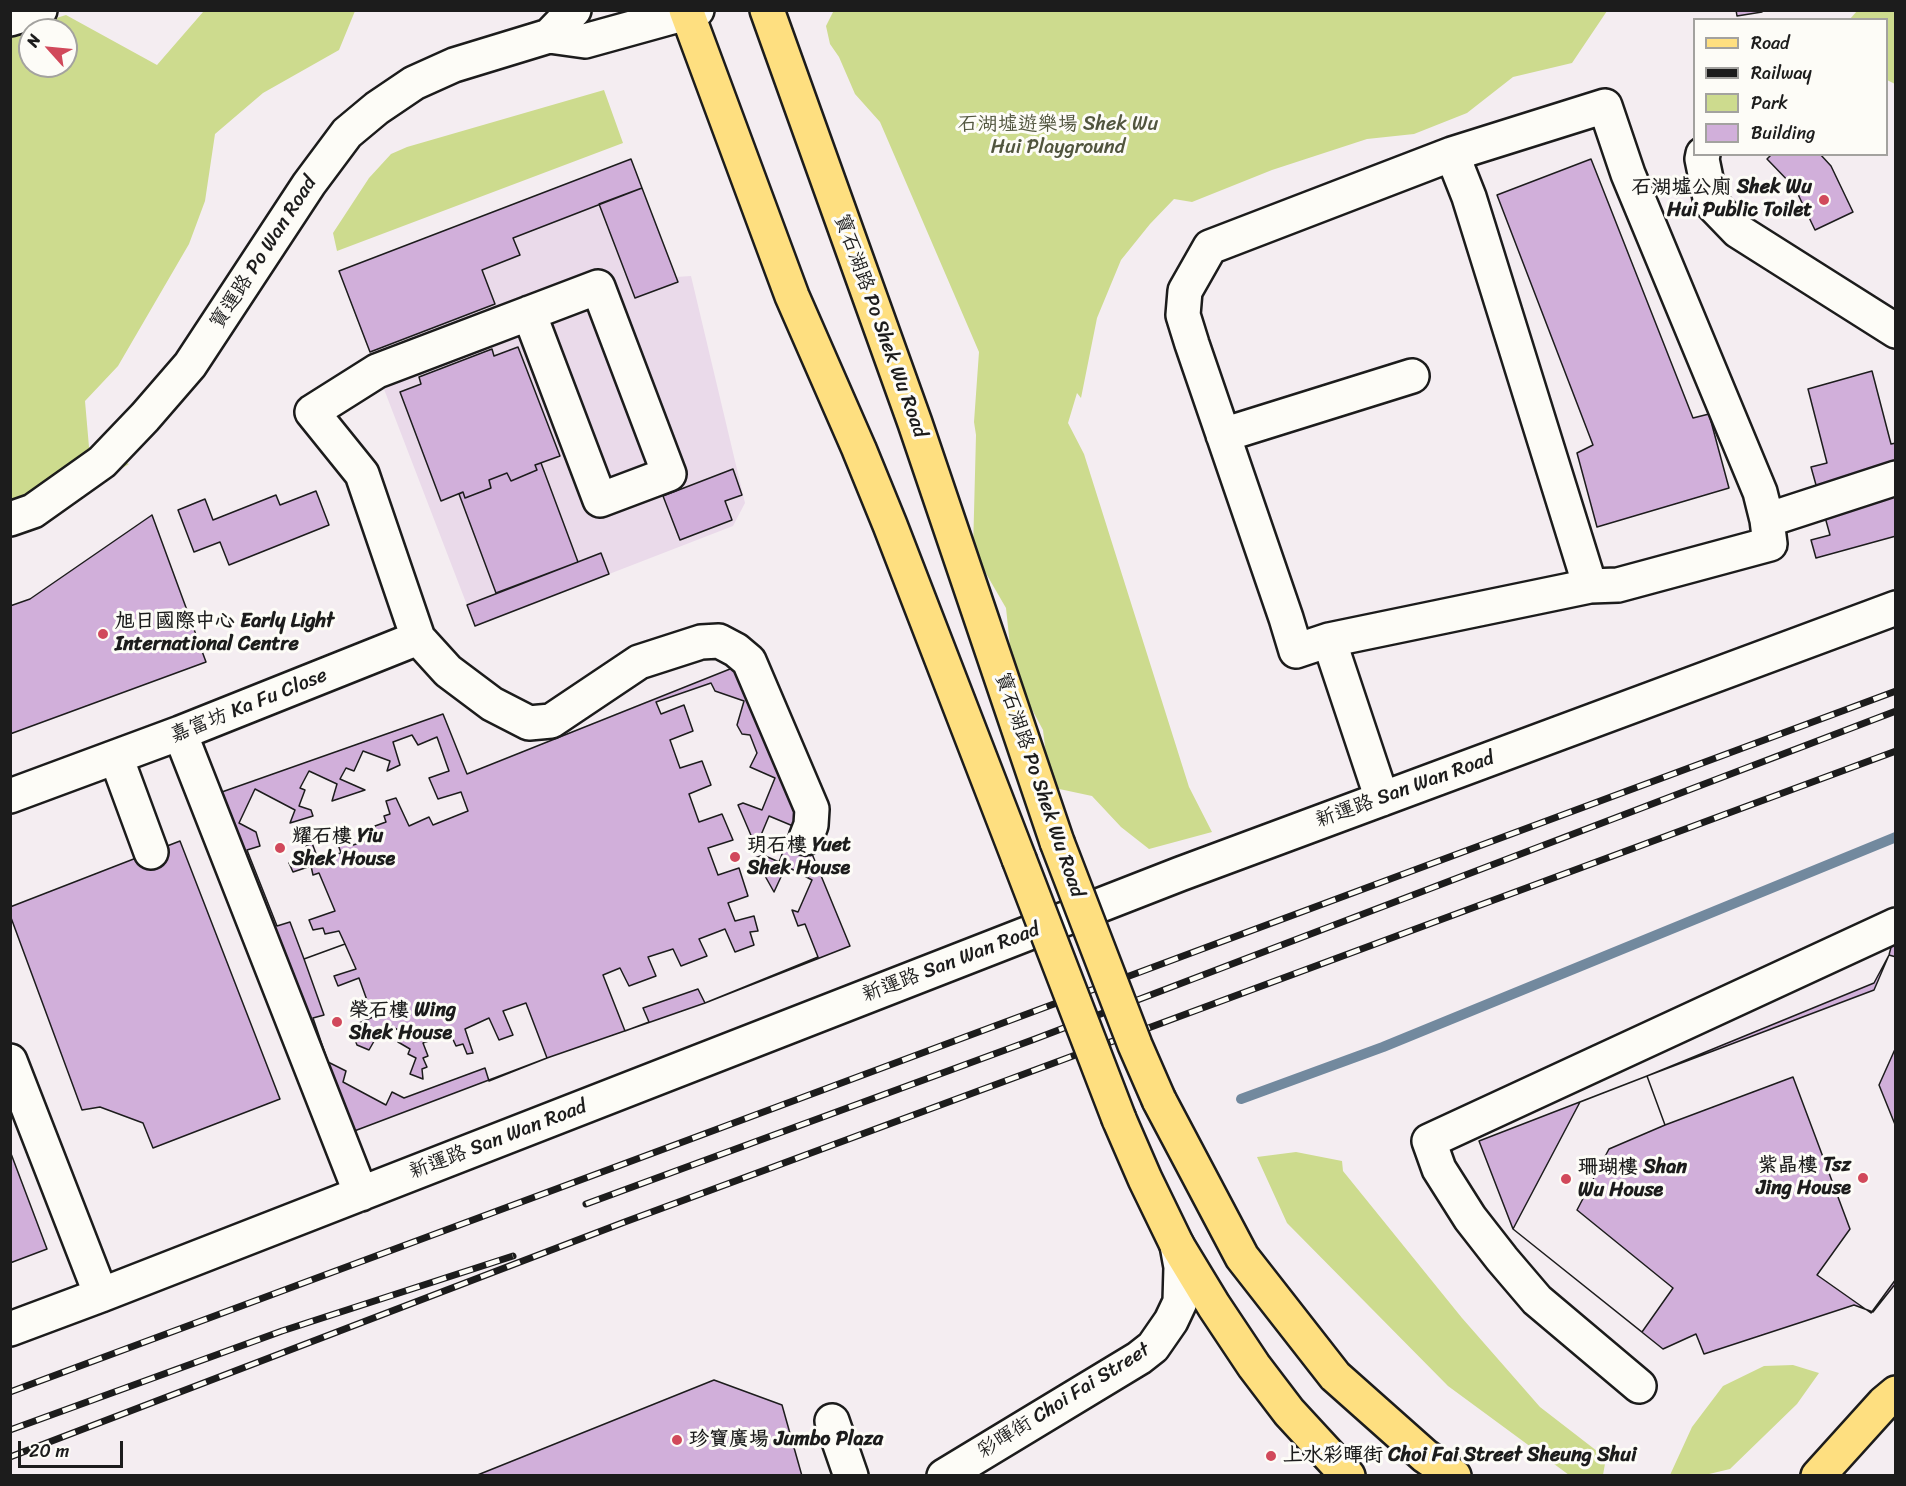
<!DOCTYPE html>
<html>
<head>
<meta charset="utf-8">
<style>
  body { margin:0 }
  #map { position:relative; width:1906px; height:1486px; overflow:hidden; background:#f4edf1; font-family:Sriracha,sans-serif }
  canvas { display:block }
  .frame { position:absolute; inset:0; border:12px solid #1c1c1c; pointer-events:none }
  .legend { position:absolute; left:1693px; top:18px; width:195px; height:138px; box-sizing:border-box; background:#fdfcf7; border:2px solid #a3a29f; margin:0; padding:8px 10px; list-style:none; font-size:18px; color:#1c1c1c }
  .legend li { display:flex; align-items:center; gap:12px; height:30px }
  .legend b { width:30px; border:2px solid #a3a29f }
  .north { position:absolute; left:18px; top:18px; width:60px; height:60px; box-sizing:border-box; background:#fdfcf7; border:2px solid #a3a29f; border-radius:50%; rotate:297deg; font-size:16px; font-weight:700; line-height:24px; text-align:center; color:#1c1c1c }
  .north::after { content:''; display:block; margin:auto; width:21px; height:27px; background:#d1495b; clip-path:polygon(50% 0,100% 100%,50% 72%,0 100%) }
  .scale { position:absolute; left:18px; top:1441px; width:105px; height:27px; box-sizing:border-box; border:3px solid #1c1c1c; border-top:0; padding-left:8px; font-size:18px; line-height:21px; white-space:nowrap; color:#1c1c1c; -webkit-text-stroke:4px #fdfcf7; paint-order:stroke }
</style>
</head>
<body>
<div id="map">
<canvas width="1906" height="1486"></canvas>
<div class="frame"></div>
<ul class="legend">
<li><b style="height:8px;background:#fedf80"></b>Road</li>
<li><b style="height:8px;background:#1c1c1c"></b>Railway</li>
<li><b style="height:16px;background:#cddb8e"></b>Park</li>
<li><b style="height:16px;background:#d1afda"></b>Building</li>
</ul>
<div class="north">N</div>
<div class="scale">20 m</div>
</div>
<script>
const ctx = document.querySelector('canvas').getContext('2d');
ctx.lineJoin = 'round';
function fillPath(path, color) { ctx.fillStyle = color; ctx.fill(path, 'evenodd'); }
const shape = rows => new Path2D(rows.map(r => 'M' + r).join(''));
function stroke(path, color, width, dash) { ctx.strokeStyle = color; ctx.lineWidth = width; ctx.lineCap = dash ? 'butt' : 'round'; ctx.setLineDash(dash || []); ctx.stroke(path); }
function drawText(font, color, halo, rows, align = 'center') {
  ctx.font = font + ' Sriracha,"LXGW WenKai TC",sans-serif'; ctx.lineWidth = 6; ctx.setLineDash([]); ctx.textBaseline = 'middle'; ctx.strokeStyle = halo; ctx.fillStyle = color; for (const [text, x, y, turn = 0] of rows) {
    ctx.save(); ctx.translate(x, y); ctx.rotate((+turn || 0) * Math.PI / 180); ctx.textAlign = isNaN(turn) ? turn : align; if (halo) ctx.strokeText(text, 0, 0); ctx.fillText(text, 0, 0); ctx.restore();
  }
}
fillPath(shape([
  [631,159,676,277,691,276,745,503,733,526,475,626,339,272]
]), '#eadaea');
fillPath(shape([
  [834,10,1607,11,1572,63,1513,77,1467,113,1414,134,1367,139,1272,170,1192,202,1174,199,1150,224,1121,260,1097,318,1081,398,1077,393,1068,423,1084,454,1189,787,1212,832,1149,849,1121,827,1092,796,1050,787,1043,730,1013,674,1006,608,973,551,976,435,974,422,979,352,880,122,855,94,839,57,830,44,826,26],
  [209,11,355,11,339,50,263,93,215,134,205,201,189,244,118,366,85,401,89,447,129,464,11,535,11,32,66,15,157,65,203,12],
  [30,30,66,30,66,66,30,66],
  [1857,11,1895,11,1895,84,1887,80,1886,20,1850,19],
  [604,90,623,143,337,251,333,233,369,178,391,154,407,147],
  [1296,1152,1342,1161,1343,1171,1462,1318,1540,1407,1606,1458,1603,1475,1569,1475,1448,1386,1287,1223,1257,1157],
  [1793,1365,1819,1373,1797,1404,1730,1469,1705,1475,1670,1475,1692,1427,1723,1386,1764,1366]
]), '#cddb8e');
stroke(shape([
  [1241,1099,1383,1047,1896,837]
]), '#72899e', 10);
const building = shape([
  [1736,10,1762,10,1762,12,1737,16,1736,10],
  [1772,154,1820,154,1831,166,1853,212,1815,230,1795,188,1767,159,1772,154],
  [631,159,642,188,513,238,520,255,482,270,495,304,370,352,339,271,631,159],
  [1591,159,1693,418,1709,414,1729,488,1597,527,1577,453,1593,445,1497,195,1591,159],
  [642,188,678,282,635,298,599,204,642,188],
  [518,347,560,456,535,465,537,470,511,481,507,473,489,480,491,488,465,498,463,492,441,501,400,392,421,384,419,377,492,349,494,356,518,347],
  [1872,371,1891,444,1896,443,1896,536,1816,558,1811,540,1830,535,1811,467,1827,463,1808,389,1872,371],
  [541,463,578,562,496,593,459,494,463,492,465,498,491,488,489,480,507,473,511,481,537,470,535,465,541,463],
  [733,469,742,495,725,501,732,520,680,540,663,496,733,469],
  [316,491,329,525,229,565,220,542,194,552,178,510,205,499,213,520,276,495,280,505,316,491],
  [152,515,206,662,10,734,10,606,30,599,152,515],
  [601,553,609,574,475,626,467,605,601,553],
  [735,667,850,946,705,1003,547,1058,349,1133,219,793,443,714,467,774,735,667],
  [711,683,715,691,744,701,737,725,742,734,750,735,757,753,750,767,775,778,762,810,743,803,738,805,756,847,769,816,793,826,779,862,763,855,755,858,774,892,786,866,812,880,798,912,792,910,798,926,805,924,818,957,705,1003,698,989,643,1008,649,1022,625,1031,603,975,620,968,629,986,656,976,648,957,673,949,681,966,707,956,699,939,725,929,735,952,754,945,750,932,758,931,754,916,735,921,728,903,748,896,739,868,718,875,708,848,733,840,722,814,699,822,689,794,711,785,702,761,680,768,670,740,693,731,684,705,661,714,656,702,711,683],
  [412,735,418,745,437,737,449,771,429,778,438,799,461,792,468,811,433,825,429,817,409,826,396,798,386,801,390,814,384,816,386,822,375,826,376,838,353,845,343,826,333,830,341,853,318,859,312,843,306,846,308,851,301,853,302,858,289,863,293,872,311,866,313,875,319,873,335,911,309,920,313,930,323,928,325,934,339,931,345,944,304,959,290,922,277,926,247,850,260,846,256,832,239,823,255,789,295,810,290,823,313,816,311,810,299,806,305,790,300,788,309,771,337,784,332,801,365,790,340,779,346,768,354,771,363,751,390,761,387,771,400,765,393,742,412,735],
  [180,841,280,1099,153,1148,143,1123,100,1107,82,1110,10,915,10,907,180,841],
  [1896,928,1896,1283,1873,1312,1854,1305,1704,1354,1696,1334,1663,1349,1513,1229,1479,1141,1647,1076,1874,983,1889,955,1896,928],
  [345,944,356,969,334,976,338,986,359,978,373,1017,350,1027,357,1045,369,1050,377,1036,384,1039,391,1026,402,1032,398,1042,410,1049,408,1054,416,1058,410,1074,423,1079,422,1069,427,1067,423,1058,428,1056,423,1043,450,1033,456,1046,463,1044,467,1054,473,1053,465,1029,489,1018,499,1040,513,1035,503,1011,526,1003,547,1058,489,1081,485,1068,404,1098,392,1092,386,1105,343,1082,346,1071,328,1062,313,1018,324,1015,304,959,345,944],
  [1889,955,1896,957,1896,1047,1879,1085,1896,1127,1896,1279,1871,1313,1817,1275,1850,1229,1793,1077,1665,1125,1647,1076,1874,990,1889,955],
  [1647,1076,1665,1125,1609,1149,1577,1210,1673,1288,1642,1332,1513,1229,1580,1102,1647,1076],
  [10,1151,47,1249,10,1263,10,1151],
  [714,1380,782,1405,802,1476,475,1476,714,1380]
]);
fillPath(building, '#d1afda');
stroke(building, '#1c1c1c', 1.5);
const minor = shape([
  [10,19,40,10],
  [549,36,574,10],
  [1452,154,1605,106,1628,174,1760,492,1767,520,1770,544,1618,585,1590,586,1329,640,1296,651,1286,618,1192,344,1183,315,1185,291,1210,247,1452,154,1469,197,1590,586],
  [1703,154,1702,159,1711,203,1738,231,1896,331],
  [1223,435,1412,376],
  [10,519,33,511,102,462,145,417,190,365,309,184,347,133,377,108,414,83,454,65,549,36,585,41,697,10],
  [1767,520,1896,478],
  [418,638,448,671,492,704,529,723,551,721,639,662,701,642,719,641,736,650,749,661,812,809,811,825,806,838],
  [1329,640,1382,799],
  [180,733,361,1194],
  [116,757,151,852],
  [10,796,180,733,418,638,362,474,312,412,377,371,598,287,669,474,600,500,529,313],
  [10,1061,101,1295],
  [10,1329,101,1295,1180,874,1896,608],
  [1639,1386,1537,1300,1502,1259,1470,1218,1439,1169,1429,1141,1896,925],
  [832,1421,851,1476],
  [944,1476,1139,1358,1153,1347,1171,1321,1180,1302,1181,1267,1177,1245]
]);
const major = shape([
  [686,10,792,296,859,449,890,525,1019,859],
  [767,10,915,423,1057,842],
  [1159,1100,1242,1257,1335,1376,1425,1456,1454,1476],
  [1119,1119,1145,1179,1177,1245,1214,1306,1254,1366,1289,1412,1348,1476],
  [1818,1476,1884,1403,1896,1393]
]);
stroke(minor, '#1c1c1c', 38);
stroke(major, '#1c1c1c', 38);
stroke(minor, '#fdfcf7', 33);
stroke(major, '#fedf80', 33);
const rail = shape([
  [586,1204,1035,1039,1896,711],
  [10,1392,1896,691],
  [10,1430,282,1331,513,1256],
  [10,1457,622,1223,1896,751]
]);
stroke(rail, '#1c1c1c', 7);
stroke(rail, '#fdfcf7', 4.5, [14]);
const majorBridge = shape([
  [1057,842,1135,1045,1159,1100],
  [1019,859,1119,1119]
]);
stroke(majorBridge, '#1c1c1c', 38, []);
stroke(majorBridge, '#fedf80', 33);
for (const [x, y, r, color] of [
  [1824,200,6,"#d1495b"],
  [103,634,6,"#d1495b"],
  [280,848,6,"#d1495b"],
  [735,857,6,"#d1495b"],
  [337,1022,6,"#d1495b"],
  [1863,1178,6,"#d1495b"],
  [1566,1179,6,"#d1495b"],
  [677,1440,6,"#d1495b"],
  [1271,1456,6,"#d1495b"]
]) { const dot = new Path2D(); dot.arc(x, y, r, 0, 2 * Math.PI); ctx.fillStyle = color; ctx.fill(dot); stroke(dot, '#fdfcf7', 2); }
drawText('20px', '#51553e', '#fdfcf7', [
  ["石湖墟遊樂場 Shek Wu",1058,125],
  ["Hui Playground",1058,148]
]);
drawText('bold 20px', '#1c1c1c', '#fdfcf7', [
  ["石湖墟公廁 Shek Wu",1812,188,"right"],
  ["Hui Public Toilet",1812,211,"right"],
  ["旭日國際中心 Early Light",115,622],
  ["International Centre",115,645],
  ["耀石樓 Yiu",292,837],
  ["Shek House",292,860],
  ["玥石樓 Yuet",747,846],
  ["Shek House",747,869],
  ["榮石樓 Wing",349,1011],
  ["Shek House",349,1034],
  ["紫晶樓 Tsz",1851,1166,"right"],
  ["Jing House",1851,1189,"right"],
  ["珊瑚樓 Shan",1578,1168],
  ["Wu House",1578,1191],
  ["珍寶廣場 Jumbo Plaza",689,1440],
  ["上水彩暉街 Choi Fai Street Sheung Shui",1283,1456]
], 'left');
drawText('20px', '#1c1c1c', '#fdfcf7', [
  ["寶運路 Po Wan Road",264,253,-57],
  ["寶石湖路 Po Shek Wu Road",880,326,70],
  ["嘉富坊 Ka Fu Close",249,706,-22],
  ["寶石湖路 Po Shek Wu Road",1039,785,71],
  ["新運路 San Wan Road",1405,790,-20],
  ["新運路 San Wan Road",951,963,-21],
  ["新運路 San Wan Road",498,1140,-21],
  ["彩暉街 Choi Fai Street",1064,1401,-32]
]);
</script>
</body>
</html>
